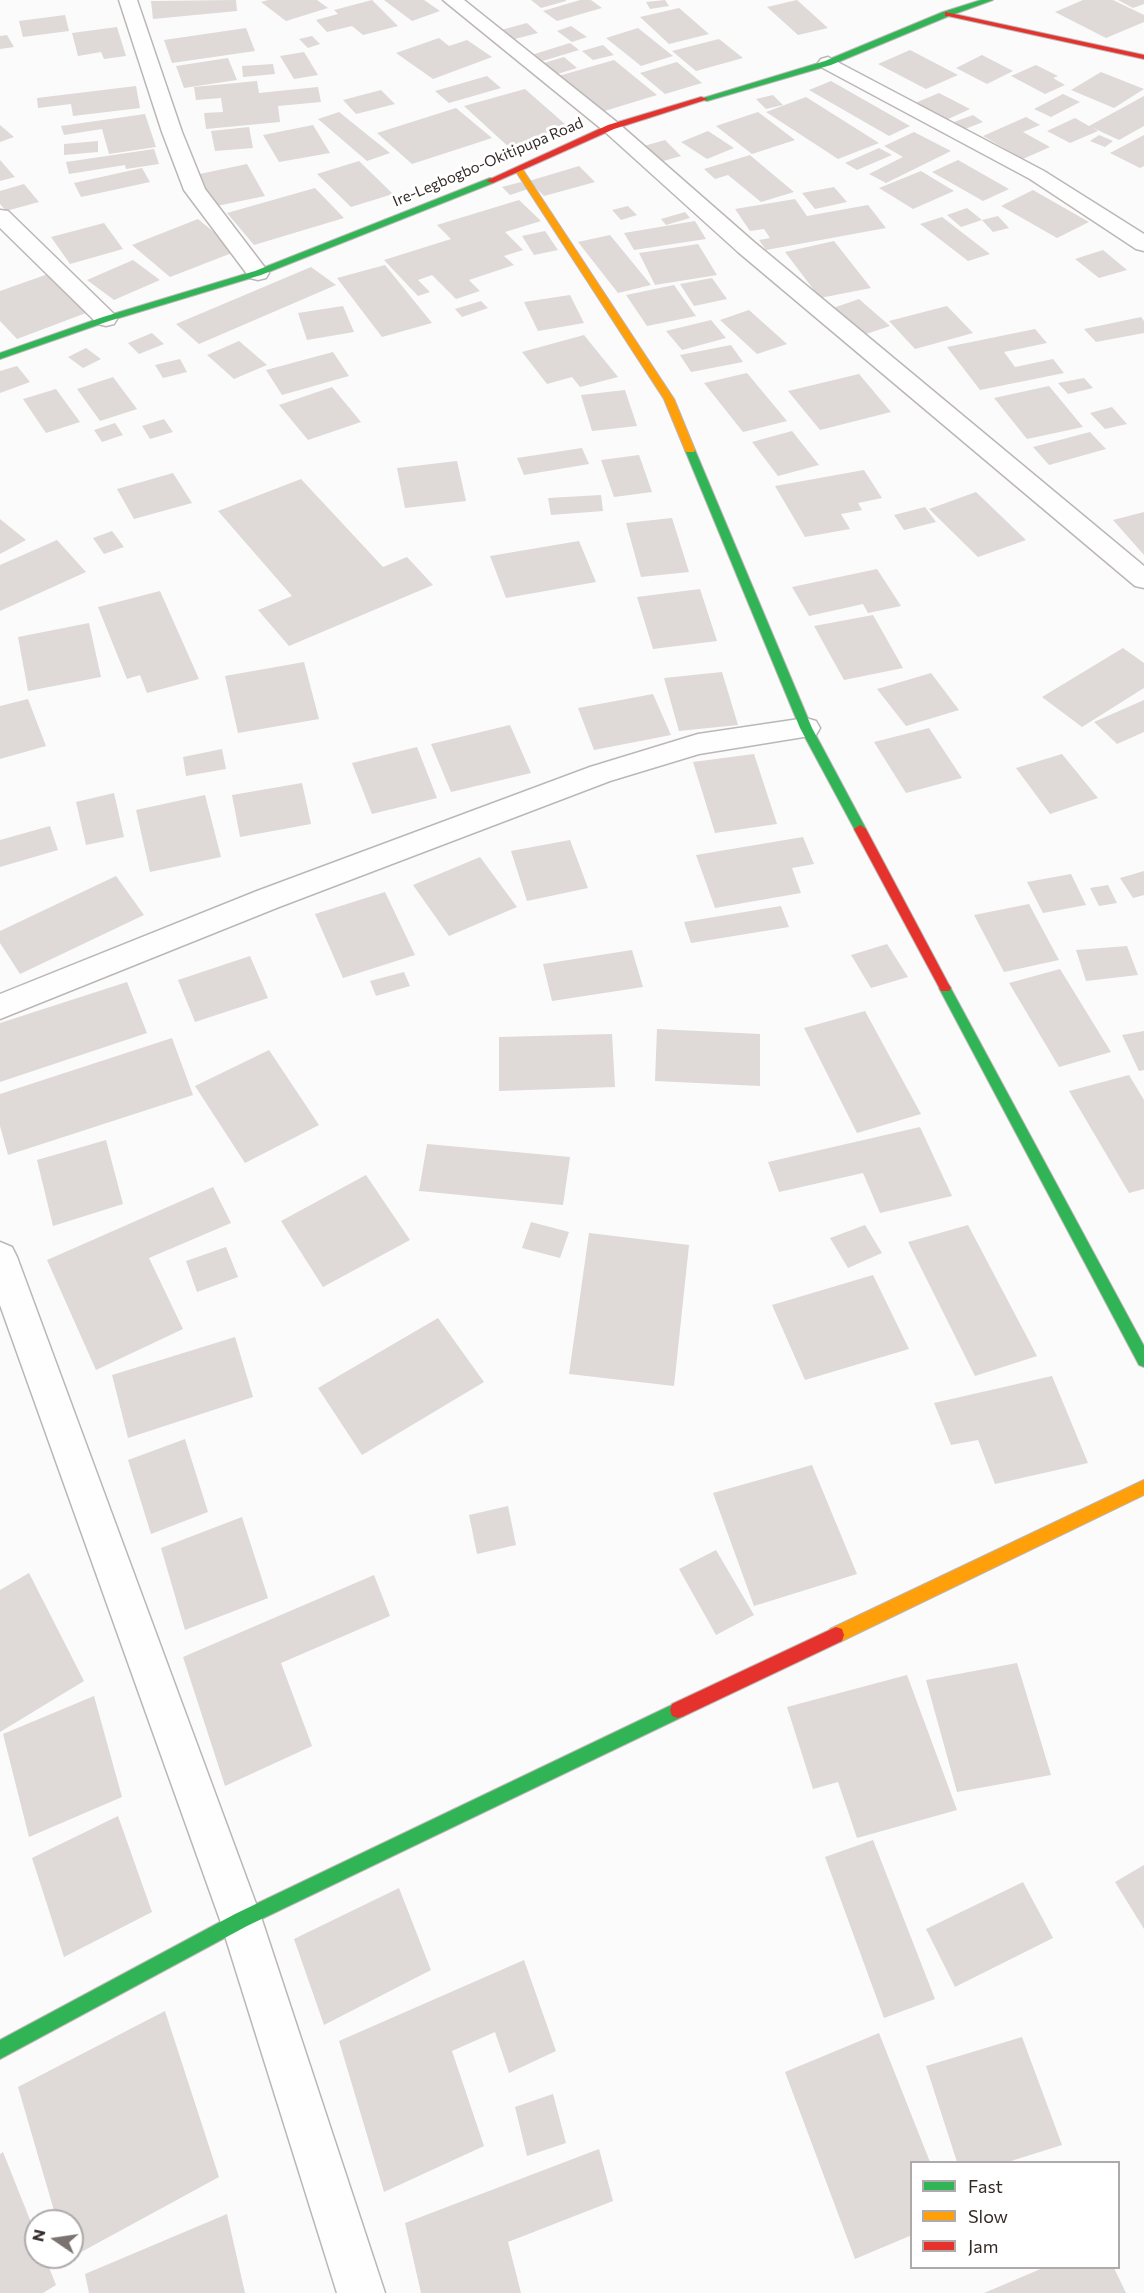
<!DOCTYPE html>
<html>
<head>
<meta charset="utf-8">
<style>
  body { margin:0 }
  #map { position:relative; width:1144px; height:2293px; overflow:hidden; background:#fbfbfb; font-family:Commissioner,sans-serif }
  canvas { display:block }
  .legend { position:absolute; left:910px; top:2161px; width:210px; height:108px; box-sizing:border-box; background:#fff; border:2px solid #aeaaa9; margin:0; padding:8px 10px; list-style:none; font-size:18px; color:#352a27 }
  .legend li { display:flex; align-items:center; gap:12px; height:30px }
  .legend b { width:30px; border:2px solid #aeaaa9 }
  .north { position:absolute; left:24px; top:2209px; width:60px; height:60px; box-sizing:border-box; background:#fff; border:2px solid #aeaaa9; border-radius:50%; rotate:283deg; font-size:16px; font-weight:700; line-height:24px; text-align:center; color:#352a27 }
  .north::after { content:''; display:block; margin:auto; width:21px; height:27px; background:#7a7371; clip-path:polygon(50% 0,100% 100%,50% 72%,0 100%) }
</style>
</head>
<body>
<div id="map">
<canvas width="1144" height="2293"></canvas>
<ul class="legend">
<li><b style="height:8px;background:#30b455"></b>Fast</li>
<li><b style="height:8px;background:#ff9f0a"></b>Slow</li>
<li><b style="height:8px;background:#e5322d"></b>Jam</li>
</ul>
<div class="north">N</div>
</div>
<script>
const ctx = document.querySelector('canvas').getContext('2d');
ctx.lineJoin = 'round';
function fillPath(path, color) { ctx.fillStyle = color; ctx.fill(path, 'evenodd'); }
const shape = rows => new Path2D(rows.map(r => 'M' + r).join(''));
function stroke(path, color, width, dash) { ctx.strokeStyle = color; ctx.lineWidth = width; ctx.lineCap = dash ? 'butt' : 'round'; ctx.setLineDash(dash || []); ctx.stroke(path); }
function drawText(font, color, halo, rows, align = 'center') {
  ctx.font = font + ' Commissioner,sans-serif'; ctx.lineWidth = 6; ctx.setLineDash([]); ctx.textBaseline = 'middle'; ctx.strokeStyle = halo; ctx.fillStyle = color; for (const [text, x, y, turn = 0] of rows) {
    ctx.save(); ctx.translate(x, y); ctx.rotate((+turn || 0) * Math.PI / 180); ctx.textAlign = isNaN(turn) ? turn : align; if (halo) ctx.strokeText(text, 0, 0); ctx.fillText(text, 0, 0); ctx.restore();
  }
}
fillPath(shape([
  [236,0,237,11,153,19,151,1],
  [268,0,317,0,328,8,286,21,261,2],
  [372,0,398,26,363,35,352,26,327,32,316,20,338,14,334,10],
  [384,0,424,0,440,11,412,21],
  [531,0,566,0,566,1,541,8],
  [580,0,591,0,602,8,557,21,543,11],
  [665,0,669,6,650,9,646,2],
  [797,0,828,28,798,35,767,7],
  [1083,0,1113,0,1144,15,1144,22,1106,38,1055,12],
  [1118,0,1144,0,1144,4,1133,8],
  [679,8,709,34,669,44,640,17],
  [65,15,69,31,23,37,19,21],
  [527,23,538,33,511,40,501,30],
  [571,26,587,37,572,42,557,31],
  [117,27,126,56,104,59,101,52,78,56,72,33],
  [246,28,255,51,172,63,164,40],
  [638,28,673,56,641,66,606,38],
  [7,35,14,47,0,49,0,36],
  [312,36,320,44,308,48,299,39],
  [439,38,449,46,467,40,492,57,433,79,396,53],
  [719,39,743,58,696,71,672,51],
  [570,43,579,50,536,63,528,56],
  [603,45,614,55,593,60,582,51],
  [910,50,958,75,926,89,878,64],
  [304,52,318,75,294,79,280,56],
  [982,55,1013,71,987,84,956,68],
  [564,57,577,68,551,76,537,65],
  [228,58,237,80,184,88,176,66],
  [614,60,657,95,598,113,555,77],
  [677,62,702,83,665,94,640,73],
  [273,64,275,74,243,77,242,66],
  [1036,65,1058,76,1053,78,1065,85,1045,94,1011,76],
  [1101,72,1144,89,1114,108,1071,90],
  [487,76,501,88,449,103,435,91],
  [257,81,259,93,318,87,321,102,278,106,280,122,206,129,204,113,223,112,221,98,196,100,194,87],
  [831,81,910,126,889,136,809,90],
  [136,86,140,108,73,116,71,104,38,108,37,98],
  [525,89,574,132,513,151,464,106],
  [381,90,395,104,356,114,343,100],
  [939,93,970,109,946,120,915,103],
  [1063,94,1080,102,1051,117,1034,109],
  [773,95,783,105,766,109,756,99],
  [1144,96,1144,126,1119,140,1091,127,1098,131,1070,143,1047,131,1075,118,1089,126],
  [806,97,879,143,838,159,766,112],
  [456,108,492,138,412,164,377,133],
  [339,112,390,153,367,161,318,119],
  [758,112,795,140,752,154,716,126],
  [145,114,156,147,109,154,102,129,64,135,61,126],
  [973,115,983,122,965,129,954,122],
  [1026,117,1040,125,1023,132,1050,147,1023,159,983,136],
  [0,125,14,137,0,142],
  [313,125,330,153,279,162,263,135],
  [249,127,253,148,215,151,211,131],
  [708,131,734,148,707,159,681,142],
  [914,132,951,151,886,183,869,174,903,157,884,146],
  [1099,135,1113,141,1105,147,1090,141],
  [1144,135,1144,166,1140,168,1110,153],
  [665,140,681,156,660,162,644,146],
  [98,141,98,152,64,155,64,144],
  [879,148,892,155,857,170,845,163],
  [154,149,159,164,126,169,125,165,69,174,66,162],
  [750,155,751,156,794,192,761,202,728,175,715,179,704,169],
  [0,160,15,177,0,181],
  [958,160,1009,189,983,201,932,172],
  [359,161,393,194,351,207,317,174],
  [247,164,265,196,212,207,195,175],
  [579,166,595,182,544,196,529,181],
  [142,168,150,182,81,197,74,183],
  [921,171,954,191,913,209,879,188],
  [521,182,528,189,510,195,502,187],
  [24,184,39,202,6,211,0,204,0,191],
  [834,187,847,202,815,209,802,193],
  [315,188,344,218,254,245,227,213],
  [1033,190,1089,222,1057,238,1001,206],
  [795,199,807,216,868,205,886,228,766,250,759,240,770,238,764,229,750,231,735,209],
  [519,200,541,221,505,232,523,250,504,256,514,265,469,280,480,291,456,299,432,275,418,280,430,292,418,296,384,260,451,239,437,225],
  [628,206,637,215,621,220,612,210],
  [967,208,982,220,961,227,947,215],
  [685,212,690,218,666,225,661,219],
  [998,216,1009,228,993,232,982,220],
  [942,217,990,254,968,261,920,224],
  [198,219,237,251,170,277,132,245],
  [695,221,706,239,634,250,624,233],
  [104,223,123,249,70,264,51,237],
  [545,231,558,250,534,255,522,236],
  [610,235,651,285,618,293,578,242],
  [834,241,871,288,820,298,785,252],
  [698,244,717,275,655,285,639,253],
  [1103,250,1127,270,1099,278,1075,259],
  [133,260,160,280,114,300,87,280],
  [385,265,432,323,382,337,337,278],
  [311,267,336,285,199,344,176,324],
  [48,274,86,313,17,339,0,321,0,291],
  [712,278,727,299,694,306,680,284],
  [674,285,696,316,647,326,626,295],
  [570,295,584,323,538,331,524,302],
  [859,299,890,326,863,335,833,308],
  [481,301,488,308,462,317,455,309],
  [343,306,354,332,307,340,298,313],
  [947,306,973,333,915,349,889,321],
  [749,310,787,344,757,354,720,320],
  [1141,317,1144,321,1144,333,1096,342,1084,329],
  [711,320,726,338,682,350,666,331],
  [1035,329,1047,343,1004,352,1015,367,1053,359,1064,373,980,390,947,347],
  [152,333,164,344,139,354,128,343],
  [584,335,618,377,580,387,572,377,547,384,522,352],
  [239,341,267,365,234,379,207,355],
  [731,345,743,362,691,372,680,355],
  [86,348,101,359,83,368,68,357],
  [333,352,349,376,282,395,266,370],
  [180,359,187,372,163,378,155,365],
  [17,366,30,382,0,393,0,371],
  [747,373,787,421,743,432,704,383],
  [859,374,891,412,820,430,788,391],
  [113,377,137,409,100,421,77,389],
  [1084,378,1093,388,1068,394,1058,383],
  [1049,386,1083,427,1027,439,994,398],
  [332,387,361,422,308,440,279,405],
  [56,389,80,422,46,433,23,399],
  [625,390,637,426,592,431,581,395],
  [1112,407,1127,424,1105,429,1090,413],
  [164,419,173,432,150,439,142,426],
  [115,423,123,435,102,442,94,430],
  [792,431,819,465,778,476,752,442],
  [1090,432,1106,449,1049,465,1033,447],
  [582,448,589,464,524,475,517,458],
  [639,455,652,492,614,497,601,460],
  [457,461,466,501,405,508,397,468],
  [864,470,882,498,858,503,862,510,841,514,850,529,805,537,775,486],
  [173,473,192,503,134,519,117,489],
  [301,479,383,567,407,557,433,585,289,646,258,610,292,596,218,511],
  [976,492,1026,540,978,557,929,509],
  [601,495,603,511,551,515,548,498],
  [925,507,936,522,904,530,894,515],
  [1144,512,1144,555,1113,520],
  [672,518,689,572,641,577,626,523],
  [0,519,26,540,0,554],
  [112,531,124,547,104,554,93,538],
  [57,540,86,572,0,611,0,565],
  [579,541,596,582,506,598,490,556],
  [877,569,901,606,868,613,863,604,809,616,792,587],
  [700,589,717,641,653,649,637,597],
  [160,591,199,679,147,693,140,675,127,679,98,607],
  [873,615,903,668,844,680,814,626],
  [89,623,101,677,28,691,18,637],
  [1123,648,1144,663,1144,688,1082,727,1042,697],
  [304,662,319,719,238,733,225,676],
  [722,672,738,725,679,731,664,678],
  [931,673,959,710,906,726,877,689],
  [653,694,671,735,594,750,578,708],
  [28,699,46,746,0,759,0,706],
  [1144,700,1144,732,1117,744,1094,722],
  [510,725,531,773,451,792,431,744],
  [929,728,962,778,906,793,874,742],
  [417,747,437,798,372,814,352,763],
  [222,749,226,769,186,776,183,757],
  [754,754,777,824,715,833,693,762],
  [1062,754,1098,798,1050,814,1016,768],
  [302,783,311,824,240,837,232,795],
  [114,793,124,837,86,845,76,802],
  [205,795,221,857,150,872,136,810],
  [50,826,58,850,0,867,0,840],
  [803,837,814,864,792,868,801,893,715,908,696,855],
  [570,840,588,888,527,901,511,851],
  [480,857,517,907,449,936,413,885],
  [1144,871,1144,895,1133,898,1120,878],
  [1071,874,1086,905,1043,913,1027,882],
  [116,876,144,915,20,974,0,943,0,931],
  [1108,885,1117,903,1099,906,1090,888],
  [385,892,415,955,343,978,315,914],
  [1029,904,1059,960,1004,972,974,915],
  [781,906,789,927,691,943,684,922],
  [887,944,908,977,871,988,851,955],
  [1127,946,1138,975,1086,981,1076,950],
  [632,950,643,987,552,1001,543,964],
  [250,956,268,998,195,1022,178,980],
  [1060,969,1111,1052,1059,1067,1009,983],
  [404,972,410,986,376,996,370,981],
  [127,982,147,1033,0,1082,0,1023],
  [865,1011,921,1114,857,1133,804,1028],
  [657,1029,760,1034,760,1086,655,1081],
  [1144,1031,1144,1070,1139,1071,1122,1035],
  [612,1034,615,1087,499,1091,499,1037],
  [172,1038,193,1095,8,1155,0,1126,0,1094],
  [269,1050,319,1125,245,1163,195,1086],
  [1129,1075,1144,1100,1144,1189,1129,1193,1069,1091],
  [920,1127,952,1196,880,1213,863,1173,779,1192,768,1162],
  [106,1140,123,1204,53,1226,37,1160],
  [427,1144,570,1157,563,1205,419,1191],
  [366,1175,410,1240,323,1287,281,1221],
  [213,1187,231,1223,149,1258,183,1329,96,1370,47,1260],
  [531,1222,569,1232,560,1258,522,1248],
  [865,1225,882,1253,848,1268,830,1238],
  [968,1225,1037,1356,975,1376,908,1242],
  [589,1233,689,1245,674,1386,569,1374],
  [226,1247,238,1277,197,1292,186,1261],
  [873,1275,909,1349,805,1380,772,1305],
  [438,1318,484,1382,362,1455,318,1388],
  [235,1337,253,1397,128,1438,112,1375],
  [1052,1376,1088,1463,995,1484,978,1440,951,1445,934,1403],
  [185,1439,208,1512,151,1534,128,1460],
  [812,1465,857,1574,754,1606,713,1493],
  [508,1506,516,1545,477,1554,469,1515],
  [242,1517,268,1598,185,1630,161,1548],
  [716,1550,754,1615,716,1635,679,1569],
  [29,1573,84,1681,0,1732,0,1590],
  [374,1575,390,1616,281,1663,312,1746,225,1786,183,1657],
  [1017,1663,1051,1775,957,1792,926,1680],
  [907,1675,957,1810,857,1838,838,1782,813,1789,787,1707],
  [94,1696,122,1797,29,1837,3,1734],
  [118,1816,152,1912,64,1957,32,1858],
  [873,1840,935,1999,884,2018,825,1857],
  [1144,1865,1144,1929,1115,1882],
  [1023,1882,1053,1938,955,1987,926,1929],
  [399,1888,431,1970,324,2025,294,1939],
  [524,1960,556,2051,509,2073,495,2032,452,2051,484,2146,384,2192,339,2041],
  [165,2011,219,2177,72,2257,72,2221,57,2221,18,2087],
  [879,2033,930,2162,912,2162,912,2235,855,2259,785,2072],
  [1022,2037,1062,2145,1008,2162,957,2162,926,2066],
  [553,2094,566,2143,527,2156,515,2107],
  [599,2149,613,2201,508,2242,521,2293,421,2293,405,2223],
  [3,2152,36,2235,36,2257,45,2257,56,2285,43,2293,0,2293,0,2154],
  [227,2214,245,2293,89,2293,85,2274],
  [1043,2268,1114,2268,1126,2293,984,2293]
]), '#dfd9d8');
const street = shape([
  [119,0,137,0,182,132,205,189,269,273,266,278,258,280,250,278,184,190,162,132,119,0],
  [443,0,464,0,618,123,754,242,1144,566,1144,588,1135,586,738,252,604,131,443,0],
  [828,57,1044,171,1144,234,1144,251,1136,249,1030,179,821,67,818,63,821,59,828,57],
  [0,210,8,211,114,314,117,319,114,324,106,326,98,324,0,228,0,210],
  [806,718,816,721,820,728,816,735,699,754,610,781,279,907,0,1019,0,994,257,891,590,767,698,734,806,718],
  [0,1242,12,1247,17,1257,262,1920,385,2293,337,2293,220,1920,0,1305,0,1242]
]);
const fast = shape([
  [981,0,993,0,949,16,831,65,707,101,700,99,825,61,943,12,981,0],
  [490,178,493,179,493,183,261,275,109,321,0,359,0,353,103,317,255,271,490,178],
  [690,447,695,450,812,728,866,829,864,832,856,832,800,728,685,450,690,447],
  [945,983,949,985,1144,1346,1144,1367,1139,1365,939,988,945,983],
  [678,1702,684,1704,686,1710,684,1716,247,1926,0,2059,0,2040,235,1914,678,1702]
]);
const slow = shape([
  [516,168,523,170,674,399,695,450,694,452,686,452,685,450,664,399,515,170,516,168],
  [1144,1480,1144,1495,842,1641,836,1643,830,1641,828,1635,830,1629,1144,1480]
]);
const jam = shape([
  [945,12,1144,55,1144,59,948,16,945,16,945,12],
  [701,97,708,99,614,129,493,183,486,181,608,125,701,97],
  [860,825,866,829,949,985,951,988,949,991,941,991,854,829,860,825],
  [836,1627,842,1629,844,1635,842,1641,684,1716,678,1718,672,1716,670,1710,672,1704,836,1627]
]);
stroke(street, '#bcb7b6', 3);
stroke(fast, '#bcb7b6', 2);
stroke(slow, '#bcb7b6', 2);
stroke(jam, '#bcb7b6', 2);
fillPath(street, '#fefefe');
fillPath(fast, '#30b455');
fillPath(slow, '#ff9f0a');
fillPath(jam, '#e5322d');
drawText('15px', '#352a27', '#fff', [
  ["Ire-Legbogbo-Okitipupa Road",488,162,-23]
]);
</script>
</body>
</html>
